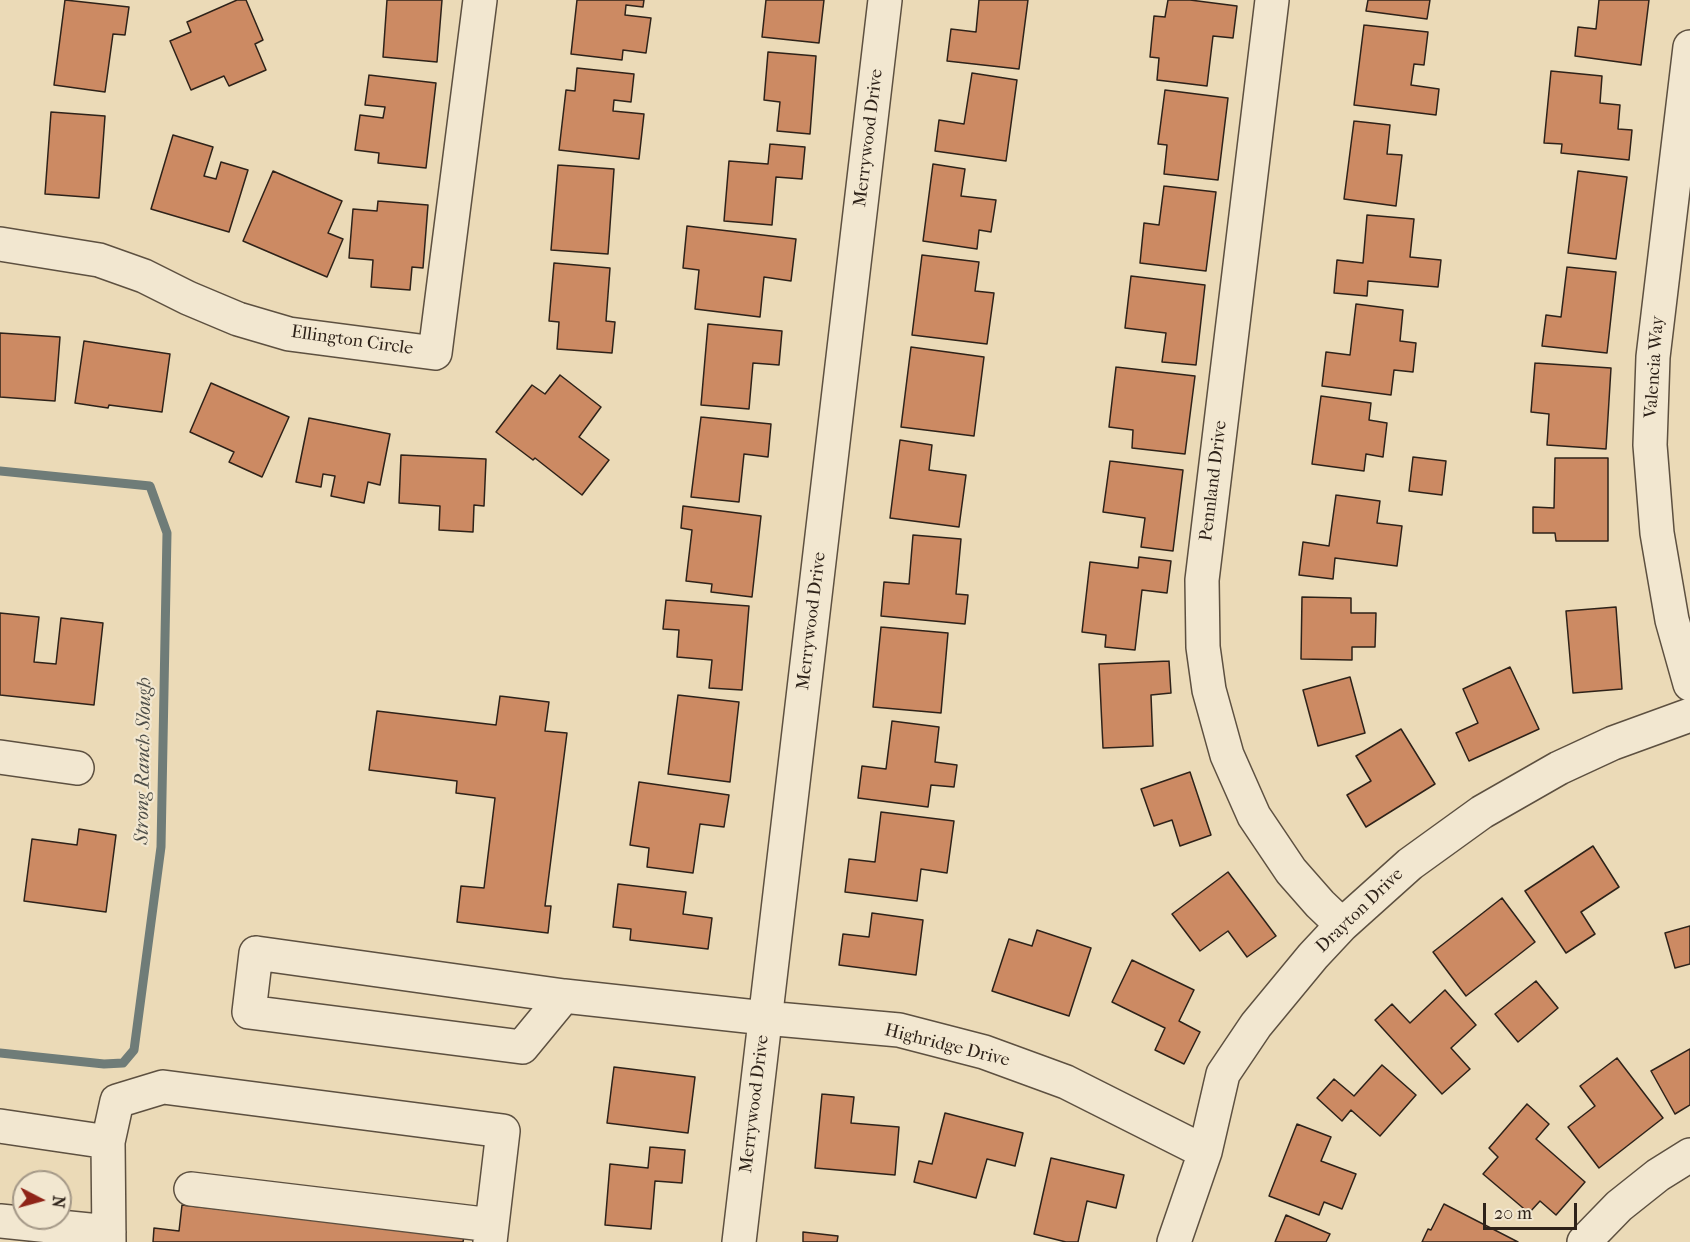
<!DOCTYPE html>
<html>
<head>
<meta charset="utf-8">
<style>
  body { margin:0 }
  #map { position:relative; width:1690px; height:1242px; overflow:hidden; background:#ebdab7; font-family:"IM FELL French Canon",serif }
  canvas { display:block }
  .north { position:absolute; left:12px; top:1170px; width:60px; height:60px; box-sizing:border-box; background:#f2e7d0; border:2px solid #a49887; border-radius:50%; rotate:96deg; font-size:16px; font-weight:700; line-height:24px; text-align:center; color:#2e2219 }
  .north::after { content:''; display:block; margin:auto; width:21px; height:27px; background:#8f2418; clip-path:polygon(50% 0,100% 100%,50% 72%,0 100%) }
  .scale { position:absolute; left:1483px; top:1203px; width:94px; height:27px; box-sizing:border-box; border:3px solid #2e2219; border-top:0; padding-left:8px; font-size:18px; line-height:21px; white-space:nowrap; color:#2e2219; -webkit-text-stroke:4px #f2e7d0; paint-order:stroke }
</style>
</head>
<body>
<div id="map">
<canvas width="1690" height="1242"></canvas>
<div class="north">N</div>
<div class="scale">20 m</div>
</div>
<script>
const ctx = document.querySelector('canvas').getContext('2d');
ctx.lineJoin = 'round';
const shape = rows => new Path2D(rows.map(r => 'M' + r).join(''));
function stroke(path, color, width, dash) { ctx.strokeStyle = color; ctx.lineWidth = width; ctx.lineCap = dash ? 'butt' : 'round'; ctx.setLineDash(dash || []); ctx.stroke(path); }
function fillPath(path, color) { ctx.fillStyle = color; ctx.fill(path, 'evenodd'); }
function drawText(font, color, halo, rows, align = 'center') {
  ctx.font = font + ' "IM FELL French Canon",serif'; ctx.lineWidth = 4.5; ctx.setLineDash([]); ctx.textBaseline = 'middle'; ctx.strokeStyle = halo; ctx.fillStyle = color; for (const [text, x, y, turn = 0] of rows) {
    ctx.save(); ctx.translate(x, y); ctx.rotate((+turn || 0) * Math.PI / 180); ctx.textAlign = isNaN(turn) ? turn : align; if (halo) ctx.strokeText(text, 0, 0); ctx.fillText(text, 0, 0); ctx.restore();
  }
}
stroke(shape([
  [0,471,150,486,167,533,161,847,134,1050,123,1063,104,1064,0,1053]
]), '#6f7c78', 9);
const building = shape([
  [65,0,129,7,125,35,113,34,105,92,54,85,65,0],
  [237,0,246,0,263,40,255,44,266,70,229,86,224,76,191,90,170,41,191,32,187,22,237,0],
  [387,0,442,0,437,62,383,57,387,0],
  [577,0,644,0,643,7,626,5,625,15,651,18,646,53,623,50,622,60,571,54,577,0],
  [766,0,824,0,819,43,762,37,766,0],
  [979,0,1028,0,1019,69,947,61,951,29,976,32,979,0],
  [1168,0,1190,0,1237,6,1233,38,1213,36,1207,86,1157,80,1159,58,1150,57,1154,16,1165,17,1168,0],
  [1368,0,1430,0,1427,19,1366,11,1368,0],
  [1599,0,1649,0,1641,65,1575,56,1578,27,1596,29,1599,0],
  [1364,25,1428,32,1424,65,1414,64,1411,85,1439,89,1436,115,1354,105,1364,25],
  [768,52,816,56,810,134,777,131,780,102,764,100,768,52],
  [577,68,634,74,631,102,614,100,613,111,644,114,639,159,559,150,566,90,575,91,577,68],
  [1551,71,1602,76,1600,103,1620,105,1618,129,1632,130,1629,160,1561,153,1562,144,1544,143,1551,71],
  [972,73,1017,80,1006,161,935,151,939,120,964,124,972,73],
  [369,75,436,83,426,168,378,163,379,153,355,150,360,115,383,118,385,107,365,105,369,75],
  [1165,90,1228,98,1218,180,1164,174,1167,145,1158,144,1165,90],
  [51,112,105,116,99,198,45,194,51,112],
  [1354,121,1390,125,1387,154,1402,155,1396,206,1344,199,1354,121],
  [173,135,213,147,204,176,216,179,221,162,248,170,229,232,151,209,173,135],
  [770,144,805,147,802,179,776,177,772,225,724,221,729,161,768,164,770,144],
  [933,164,965,169,961,196,996,200,991,232,979,230,977,249,923,241,933,164],
  [558,165,614,169,608,254,551,250,558,165],
  [273,171,342,201,328,233,343,239,327,277,243,241,273,171],
  [1578,171,1627,177,1616,259,1568,253,1578,171],
  [1164,186,1216,192,1206,271,1140,263,1144,223,1159,225,1164,186],
  [378,201,428,205,423,268,412,267,410,290,371,287,373,260,349,258,353,209,377,211,378,201],
  [1367,215,1414,219,1410,257,1441,260,1438,287,1368,281,1367,296,1334,293,1337,260,1363,263,1367,215],
  [687,226,796,239,791,281,764,277,760,317,695,309,699,270,683,268,687,226],
  [922,255,979,262,975,291,994,293,987,344,912,335,922,255],
  [554,263,610,268,606,321,615,322,612,353,557,349,559,322,549,321,554,263],
  [1567,267,1616,272,1607,353,1542,346,1546,315,1561,317,1567,267],
  [1131,276,1205,285,1196,365,1162,362,1166,333,1125,328,1131,276],
  [1356,304,1403,310,1400,341,1416,343,1413,372,1394,370,1391,395,1322,386,1326,352,1350,355,1356,304],
  [708,324,782,331,779,365,753,363,749,409,701,405,708,324],
  [0,333,60,337,55,401,0,397,0,333],
  [84,341,170,354,162,412,109,405,108,408,75,403,84,341],
  [911,347,984,357,974,436,901,427,911,347],
  [1535,363,1611,368,1606,449,1547,445,1549,414,1531,412,1535,363],
  [1116,367,1195,376,1185,454,1132,448,1133,430,1109,427,1116,367],
  [560,375,601,407,579,437,609,460,582,495,535,458,533,460,496,432,532,385,545,394,560,375],
  [211,383,289,417,262,477,229,462,234,452,190,432,211,383],
  [1321,396,1371,403,1369,420,1387,423,1383,457,1366,454,1364,471,1312,464,1321,396],
  [701,417,771,424,768,457,744,454,739,502,691,497,701,417],
  [309,418,390,434,380,485,368,482,364,503,331,496,335,476,323,474,321,487,296,482,309,418],
  [900,440,932,445,929,470,966,475,959,527,890,518,900,440],
  [401,455,486,459,484,506,474,505,473,532,439,530,440,506,399,503,401,455],
  [1413,457,1446,461,1442,495,1409,491,1413,457],
  [1555,458,1608,458,1608,541,1556,541,1555,533,1533,533,1533,507,1554,508,1555,458],
  [1110,461,1183,470,1173,551,1141,547,1145,518,1103,512,1110,461],
  [1336,495,1380,501,1377,523,1402,526,1397,566,1335,558,1333,579,1299,575,1303,542,1329,546,1336,495],
  [683,506,761,516,752,597,711,592,712,584,686,581,692,530,681,528,683,506],
  [913,535,961,539,956,594,968,595,965,624,881,616,884,582,909,584,913,535],
  [1139,557,1171,561,1167,593,1142,590,1135,650,1105,647,1106,635,1082,632,1090,562,1138,568,1139,557],
  [1302,597,1351,598,1351,613,1376,613,1375,647,1352,647,1352,660,1301,659,1302,597],
  [666,600,749,606,742,690,709,688,712,660,677,657,679,630,663,629,666,600],
  [1616,607,1622,689,1573,693,1566,611,1616,607],
  [0,613,39,617,34,662,56,664,61,618,103,623,94,705,0,695,0,613],
  [881,627,948,633,941,713,873,707,881,627],
  [1169,661,1171,693,1151,695,1153,746,1103,748,1099,664,1169,661],
  [1510,667,1539,729,1469,761,1456,733,1478,723,1463,689,1510,667],
  [1350,677,1365,733,1318,746,1303,690,1350,677],
  [678,695,739,702,730,782,668,774,678,695],
  [500,696,549,702,545,731,567,733,545,906,551,906,548,933,457,922,461,886,484,888,495,798,456,793,457,781,369,770,377,711,496,725,500,696],
  [892,721,939,727,935,762,957,765,954,787,931,785,928,807,858,798,862,766,886,769,892,721],
  [1401,729,1435,784,1366,827,1347,795,1371,781,1356,756,1401,729],
  [1190,772,1211,835,1180,846,1172,820,1154,826,1141,789,1190,772],
  [639,782,729,795,724,827,700,824,693,873,647,867,649,848,630,845,639,782],
  [881,812,954,821,947,873,921,869,917,901,845,892,849,859,875,862,881,812],
  [79,829,116,835,106,912,24,901,32,839,77,845,79,829],
  [1593,846,1619,887,1581,912,1595,934,1566,953,1525,891,1593,846],
  [1228,872,1276,936,1247,957,1228,931,1200,951,1172,914,1228,872],
  [618,884,686,892,683,914,712,918,708,949,630,940,631,929,613,927,618,884],
  [1502,898,1535,942,1466,996,1433,952,1502,898],
  [872,913,923,920,916,975,839,965,843,934,869,937,872,913],
  [1690,926,1690,964,1675,968,1665,933,1690,926],
  [1037,930,1091,948,1069,1016,992,991,1009,939,1032,946,1037,930],
  [1132,960,1194,990,1179,1021,1200,1032,1184,1064,1155,1050,1165,1028,1112,1002,1132,960],
  [1536,981,1558,1008,1518,1042,1495,1014,1536,981],
  [1445,990,1476,1025,1451,1048,1470,1069,1442,1094,1375,1020,1392,1004,1410,1023,1445,990],
  [1690,1049,1690,1105,1675,1114,1651,1071,1690,1049],
  [1617,1058,1663,1118,1599,1168,1568,1127,1595,1106,1580,1086,1617,1058],
  [1382,1065,1416,1095,1380,1136,1351,1110,1342,1121,1317,1098,1334,1079,1354,1096,1382,1065],
  [614,1067,695,1077,688,1133,607,1123,614,1067],
  [822,1094,854,1097,851,1123,899,1127,895,1175,815,1168,822,1094],
  [1527,1104,1549,1124,1536,1139,1585,1182,1556,1215,1540,1201,1529,1213,1483,1174,1498,1157,1489,1148,1527,1104],
  [945,1113,1023,1133,1015,1166,987,1159,976,1198,914,1182,919,1161,932,1164,945,1113],
  [1297,1124,1331,1137,1321,1161,1356,1174,1342,1209,1324,1202,1319,1215,1269,1196,1297,1124],
  [650,1147,685,1150,682,1183,655,1181,651,1229,605,1225,610,1164,648,1168,650,1147],
  [1051,1158,1124,1175,1116,1208,1087,1201,1078,1242,1066,1242,1034,1234,1051,1158],
  [1444,1204,1518,1242,1422,1242,1428,1229,1431,1230,1444,1204],
  [182,1205,464,1236,463,1242,153,1242,154,1228,179,1231,182,1205],
  [1286,1215,1330,1234,1326,1242,1275,1242,1286,1215],
  [803,1232,838,1236,837,1242,803,1242,803,1232]
]);
fillPath(building, '#cc8a63');
stroke(building, '#2e2219', 1.5);
const minor = shape([
  [1272,0,1202,580,1203,647,1209,690,1227,755,1254,816,1291,871,1320,904,1342,925],
  [1690,47,1653,357,1650,445,1657,533,1672,620,1690,684],
  [0,244,99,260,144,276,188,298,238,319,289,334,435,353,480,0],
  [0,757,77,768],
  [256,953,564,996,522,1047,249,1012,256,953],
  [564,996,765,1018,899,1030,984,1052,1066,1082,1205,1152],
  [0,1126,108,1142,109,1242],
  [108,1142,117,1101,163,1087,503,1131,490,1242],
  [191,1189,492,1225],
  [0,1221,109,1232],
  [739,1242,885,0],
  [1174,1242,1205,1152,1223,1074,1256,1025,1313,956,1342,925,1410,864,1482,812,1559,768,1613,743,1690,715],
  [1584,1242,1619,1206,1658,1175,1690,1155]
]);
stroke(minor, '#5d5040', 36);
stroke(minor, '#f2e7d0', 33);
drawText('18px', '#2e2219', '#f2e7d0', [
  ["Merrywood Drive",869,138,-83],
  ["Ellington Circle",352,341,8],
  ["Valencia Way",1655,367,-86],
  ["Pennland Drive",1214,481,-83],
  ["Merrywood Drive",812,621,-83],
  ["Drayton Drive",1360,911,-44],
  ["Highridge Drive",947,1046,14],
  ["Merrywood Drive",755,1104,-83]
]);
drawText('italic 20px', '#4f4f49', '#f2e7d0', [
  ["Strong Ranch Slough",144,761,-89]
]);
</script>
</body>
</html>
